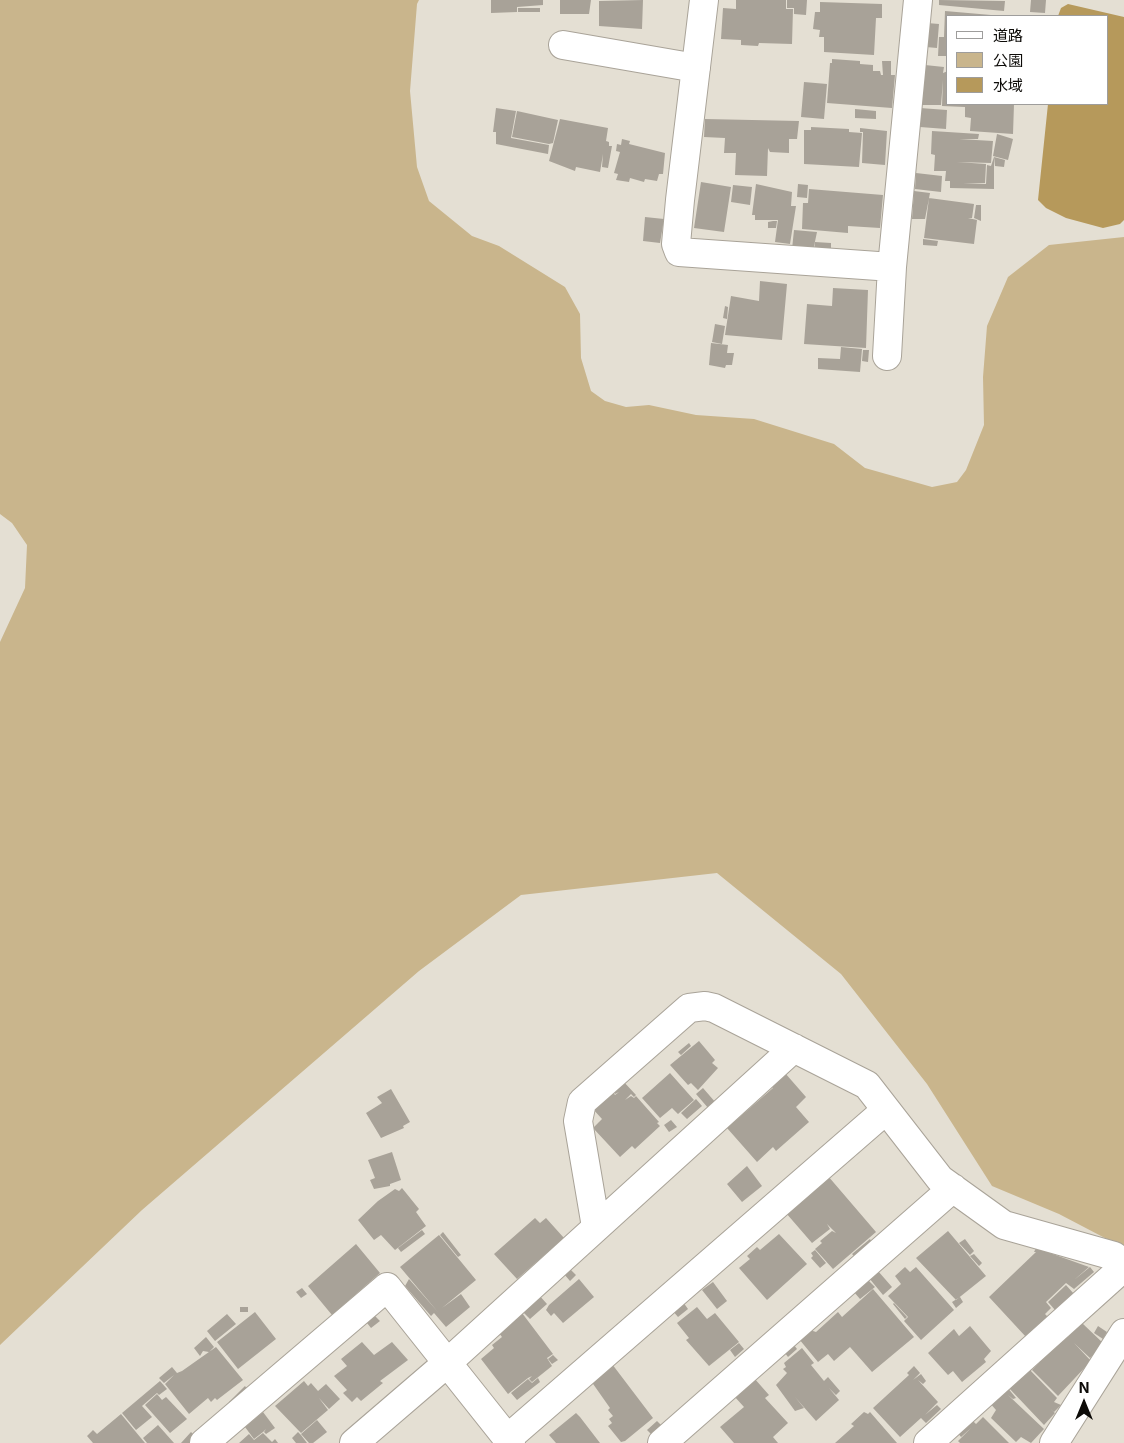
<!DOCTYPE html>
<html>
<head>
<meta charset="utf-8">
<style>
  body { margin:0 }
  #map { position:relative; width:1124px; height:1443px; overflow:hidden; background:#e4dfd3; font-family:Inter,"Noto Sans JP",sans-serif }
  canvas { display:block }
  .legend { position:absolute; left:946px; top:15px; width:162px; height:90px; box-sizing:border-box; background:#fff; border:1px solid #9e9d9c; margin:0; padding:6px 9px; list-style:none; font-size:15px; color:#0d0b08 }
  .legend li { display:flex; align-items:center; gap:10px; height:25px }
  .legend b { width:25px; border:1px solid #9e9d9c }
  .north { position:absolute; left:1059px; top:1378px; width:50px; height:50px; -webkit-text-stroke:4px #fff; paint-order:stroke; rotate:0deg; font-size:14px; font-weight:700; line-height:20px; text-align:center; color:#0d0b08 }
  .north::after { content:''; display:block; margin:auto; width:18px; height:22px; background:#0d0b08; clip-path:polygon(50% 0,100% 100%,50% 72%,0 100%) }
</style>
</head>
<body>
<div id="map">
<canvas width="1124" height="1443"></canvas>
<ul class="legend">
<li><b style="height:6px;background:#fff"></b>道路</li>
<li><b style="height:14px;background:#c9b58c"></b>公園</li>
<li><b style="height:14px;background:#b6995b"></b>水域</li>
</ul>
<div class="north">N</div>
</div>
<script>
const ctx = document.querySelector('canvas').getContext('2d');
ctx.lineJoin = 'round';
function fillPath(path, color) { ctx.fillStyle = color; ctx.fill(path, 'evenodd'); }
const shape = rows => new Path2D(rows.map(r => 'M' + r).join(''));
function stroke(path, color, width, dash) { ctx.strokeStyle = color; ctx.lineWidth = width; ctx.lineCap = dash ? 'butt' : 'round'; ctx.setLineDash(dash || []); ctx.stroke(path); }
fillPath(shape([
  [0,0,419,0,417,4,410,91,417,167,429,201,472,236,499,246,565,287,580,314,581,358,591,391,605,401,626,407,649,405,696,415,754,419,834,444,865,468,932,487,957,482,966,470,984,425,983,377,987,326,1008,277,1049,245,1124,237,1124,1248,1059,1214,992,1186,927,1084,841,974,717,873,521,895,419,971,142,1210,0,1345,0,642,25,588,27,545,12,523,0,514]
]), '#c9b58c');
fillPath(shape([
  [1068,4,1124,17,1124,220,1120,224,1103,228,1066,218,1046,208,1038,200,1048,104,1108,104,1108,16,1058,16,1061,8]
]), '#b6995b');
fillPath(shape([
  [491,0,543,0,543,5,517,7,517,12,491,13],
  [560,0,591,0,589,14,560,14],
  [643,0,642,29,599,26,599,1],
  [736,0,786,0,786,9,793,9,792,44,759,43,758,46,741,45,741,40,721,39,723,8,736,9],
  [787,0,807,0,806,15,794,14,794,8,787,8],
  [939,0,1005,1,1004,11,939,5],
  [1031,0,1046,0,1045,13,1030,12],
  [820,2,882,4,882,18,876,18,874,55,824,52,824,37,819,37,820,30,813,29,815,12,820,12],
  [518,8,540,8,540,12,518,12],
  [945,11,991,15,991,16,948,16,948,56,938,56,939,37,944,37],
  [927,23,939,24,937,48,926,47],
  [832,59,860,61,860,64,873,65,873,71,880,71,881,75,883,75,882,61,891,61,891,75,895,75,892,108,827,103,830,63,832,63],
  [925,65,944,67,943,73,948,71,948,104,1014,104,1013,134,970,131,971,118,965,117,965,107,942,106,943,80,941,105,921,105],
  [804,82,827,84,824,119,801,117],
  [496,108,516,111,511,138,549,145,548,154,496,144,496,132,493,132],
  [920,108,947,110,946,129,920,127],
  [855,109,876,111,876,119,855,118],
  [517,111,558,120,553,143,549,144,512,137],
  [560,119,608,128,606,141,609,142,609,146,612,146,608,168,602,167,603,154,600,172,576,167,575,171,549,161],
  [705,119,799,121,797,139,789,139,789,153,770,152,768,148,767,176,735,175,736,153,724,153,725,138,704,137],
  [811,127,849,129,849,132,862,133,859,167,804,164,804,130,811,130],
  [860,128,887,131,885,165,862,163,863,132,860,132],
  [932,131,979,134,978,139,959,139,993,141,991,163,957,162,986,164,985,183,963,183,986,184,987,165,991,166,994,157,994,189,950,188,950,181,945,181,946,171,934,171,935,155,931,154],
  [997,134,1013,139,1008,160,993,156],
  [622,139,630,141,629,144,665,153,663,174,659,174,657,181,645,179,644,182,630,178,629,182,616,180,618,174,614,173,620,152,616,151,617,144,621,145],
  [994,157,1005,160,1004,167,995,166],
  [916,173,942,176,941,192,915,189],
  [701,182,731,187,724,232,694,228],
  [756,184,792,192,791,206,796,206,790,244,775,242,778,220,755,220,755,215,752,215],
  [798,184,808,185,807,198,797,197],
  [733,185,752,187,750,205,731,202],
  [809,189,883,195,880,228,848,226,848,233,802,229,803,203,808,203],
  [914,191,930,193,925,219,912,219],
  [929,198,974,204,972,218,968,218,977,220,974,244,924,238],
  [976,205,981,205,981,221,974,218],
  [645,217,664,219,660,243,643,241],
  [773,221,777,221,776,228,768,228,768,222],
  [794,230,817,232,813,251,792,249],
  [923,239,938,241,937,246,923,245],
  [815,242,831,243,831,253,814,252],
  [760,281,787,284,782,340,725,335,731,296,759,301],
  [833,288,868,290,866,348,804,344,807,304,832,306],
  [725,306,728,307,727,319,723,318],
  [715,324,725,326,722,344,712,342],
  [711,343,728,345,727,353,734,353,732,365,726,365,725,368,709,365],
  [841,347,862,349,860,372,818,369,818,358,840,359],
  [863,350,869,350,868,362,862,361],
  [699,1041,715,1060,712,1063,718,1068,698,1090,691,1083,688,1085,670,1065],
  [689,1043,691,1046,681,1055,678,1052],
  [670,1073,694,1100,678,1114,672,1108,660,1118,642,1098],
  [785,1073,806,1097,796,1107,809,1122,776,1151,773,1147,757,1162,727,1128,773,1088,771,1086],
  [623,1081,636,1095,634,1097,631,1094,625,1100,631,1096,634,1098,636,1096,659,1122,657,1123,660,1126,635,1149,632,1146,620,1157,593,1128,602,1119,592,1108,612,1091,615,1095,619,1092,615,1094,613,1090],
  [703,1088,716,1103,709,1109,696,1094],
  [391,1089,410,1122,403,1126,404,1128,381,1138,366,1113,382,1103,377,1097],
  [696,1099,702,1106,687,1119,681,1113],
  [671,1120,677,1127,669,1132,664,1125],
  [392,1152,401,1180,390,1184,390,1186,374,1189,370,1180,375,1178,368,1160],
  [747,1166,762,1186,742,1202,727,1184],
  [828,1176,876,1232,833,1269,815,1249,822,1243,820,1241,832,1231,836,1233,827,1224,830,1229,812,1243,786,1213],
  [402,1188,419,1209,416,1212,426,1226,395,1250,381,1235,374,1240,358,1220,378,1201,395,1189,399,1191],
  [535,1218,540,1223,546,1218,564,1238,517,1279,494,1254],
  [422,1230,425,1234,401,1252,398,1248],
  [948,1231,986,1276,956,1300,916,1258],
  [443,1232,461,1255,458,1257,440,1235],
  [779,1234,807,1264,767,1300,739,1268,750,1259,747,1256,757,1247,760,1250],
  [439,1235,476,1280,442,1308,461,1294,470,1307,446,1327,434,1313,431,1316,405,1286,409,1279,438,1312,400,1267],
  [870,1239,871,1241,854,1256,852,1254],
  [965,1239,974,1251,970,1255,959,1243],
  [356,1244,380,1273,332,1315,308,1286],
  [1036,1248,1089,1267,1074,1280,1090,1267,1094,1272,1074,1289,1066,1283,1046,1302,1051,1308,1045,1314,1048,1317,1026,1337,989,1297,1036,1252,1034,1252],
  [815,1250,826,1263,820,1268,811,1258,813,1256,811,1253],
  [974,1254,982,1263,979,1266,970,1256],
  [905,1267,910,1272,916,1267,954,1310,921,1340,904,1321,908,1317,888,1296,901,1284,895,1276],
  [570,1269,576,1275,570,1281,564,1274],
  [878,1271,892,1287,883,1295,869,1278],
  [579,1279,594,1297,563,1323,554,1313,551,1316,546,1310,549,1305],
  [868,1280,875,1287,860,1299,854,1292],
  [713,1282,727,1301,717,1309,702,1290],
  [1066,1285,1074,1294,1055,1310,1048,1302],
  [302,1288,307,1294,301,1298,296,1292],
  [873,1289,914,1337,872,1372,850,1347,834,1361,828,1354,818,1362,799,1339,810,1330,816,1332,838,1312,842,1317],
  [538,1294,547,1304,530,1319,520,1309],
  [960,1297,963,1302,956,1308,952,1302],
  [683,1302,688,1309,678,1317,672,1310],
  [894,1303,907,1317,905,1319,893,1304],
  [240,1307,248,1307,248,1312,240,1312],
  [697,1307,707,1319,715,1313,739,1342,709,1366,686,1340,689,1338,677,1323],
  [519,1309,553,1354,547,1358,552,1366,532,1382,529,1379,532,1376,528,1378,526,1375,528,1378,508,1394,481,1359,494,1348,492,1345,502,1337,495,1328],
  [255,1312,276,1339,238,1369,217,1342],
  [227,1314,236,1324,215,1341,207,1331],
  [375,1316,380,1321,371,1328,367,1323],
  [1082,1323,1104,1344,1090,1358,1074,1343,1091,1361,1058,1396,1032,1370,1066,1336,1068,1337],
  [970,1326,991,1351,984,1359,986,1362,962,1382,953,1371,948,1375,928,1353,954,1329,959,1336],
  [1098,1326,1107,1332,1103,1339,1094,1333],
  [206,1337,214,1347,209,1352,203,1351,200,1356,194,1348],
  [362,1342,374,1355,392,1342,408,1360,380,1381,383,1383,361,1401,357,1397,352,1402,343,1393,347,1390,334,1376,347,1366,341,1359],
  [739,1343,744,1349,735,1357,730,1350],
  [794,1345,797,1349,788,1357,785,1353],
  [216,1347,243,1380,217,1400,215,1398,211,1402,208,1398,189,1414,165,1384,174,1375,164,1383,159,1378,172,1367,177,1373,182,1371],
  [802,1348,814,1363,811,1365,824,1381,828,1377,840,1391,836,1395,829,1388,839,1400,816,1421,795,1397,804,1408,795,1411,776,1385,787,1373,783,1369,786,1367,784,1363],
  [553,1355,558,1360,552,1364,548,1359],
  [612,1364,653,1418,625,1441,621,1442,608,1426,612,1423,609,1419,613,1416,608,1410,610,1408,591,1381],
  [914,1366,920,1373,913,1380,921,1374,926,1381,923,1384,918,1380,938,1402,925,1415,937,1405,941,1409,926,1423,921,1418,900,1437,873,1408,909,1375,907,1373],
  [1028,1368,1057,1398,1054,1402,1061,1405,1054,1412,1049,1408,1055,1413,1044,1425,1008,1387],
  [538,1378,540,1382,517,1400,511,1393,528,1379,532,1383],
  [754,1378,769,1395,765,1398,788,1423,773,1437,778,1443,734,1443,720,1427,744,1407,734,1396],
  [160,1381,167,1389,159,1395,157,1393,142,1406,152,1417,136,1430,122,1413],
  [304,1381,308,1386,311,1383,318,1391,326,1384,340,1399,329,1409,319,1398,328,1410,301,1433,275,1406],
  [245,1386,247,1389,232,1405,229,1402],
  [1007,1387,1016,1398,1013,1399,1008,1395,1044,1429,1031,1443,1021,1437,1016,1442,991,1418,996,1410,989,1402],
  [157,1394,162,1400,166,1397,187,1419,170,1433,145,1405],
  [263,1412,275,1428,266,1434,264,1432,266,1429,263,1432,260,1429,263,1432,254,1439,245,1427],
  [864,1412,868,1414,870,1412,897,1443,835,1443,854,1426,851,1424],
  [576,1413,580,1417,600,1443,556,1443,549,1435],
  [121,1414,145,1443,93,1443,87,1436,93,1430,97,1434],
  [983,1417,1009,1443,960,1443,958,1441,971,1428,961,1437,957,1432,971,1419,976,1424],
  [317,1420,327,1432,313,1443,309,1443,301,1434],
  [657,1421,661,1425,651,1434,647,1430],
  [158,1425,174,1443,147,1443,143,1438],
  [191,1432,197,1438,191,1443,181,1443],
  [298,1432,301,1435,307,1443,296,1443,292,1438],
  [263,1433,272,1442,275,1439,278,1443,239,1443,249,1434,254,1440]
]), '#a8a298');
const street = shape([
  [704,0,680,200,676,244,679,252,892,267],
  [563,45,696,68],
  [887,356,892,267,918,0],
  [596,1227,578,1121,582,1102,689,1008,705,1006,714,1008,867,1085,940,1179,1004,1225,1114,1256,1124,1265],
  [507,1439,886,1110],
  [204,1443,387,1287,511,1443],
  [354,1443,446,1364,794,1048],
  [662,1443,953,1188],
  [928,1443,1124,1267],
  [1054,1443,1124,1333]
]);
stroke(street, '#a9a398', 30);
stroke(street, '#fff', 28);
</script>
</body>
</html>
